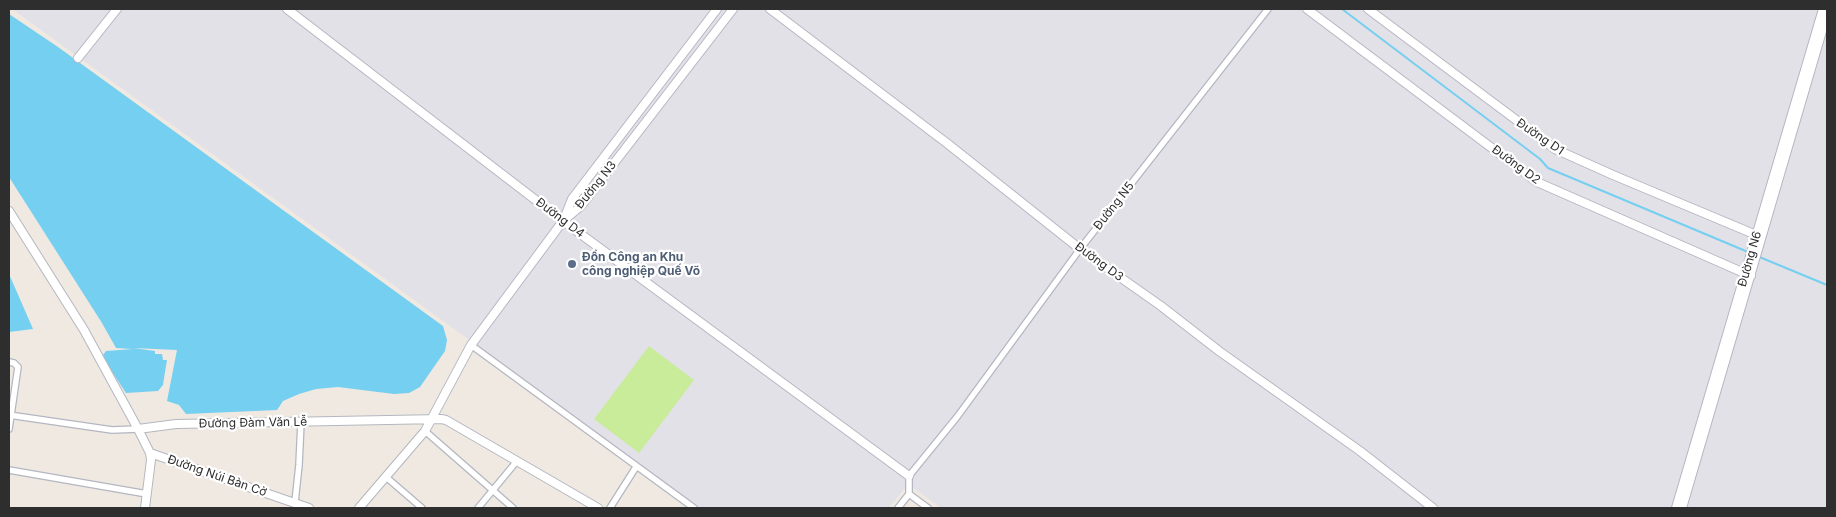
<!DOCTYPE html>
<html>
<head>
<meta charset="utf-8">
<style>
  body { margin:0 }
  #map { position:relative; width:1836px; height:517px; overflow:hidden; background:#efe9e1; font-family:Inter,sans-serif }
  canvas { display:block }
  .frame { position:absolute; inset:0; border:10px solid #2e2e2e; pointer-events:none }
</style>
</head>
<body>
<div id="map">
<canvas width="1836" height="517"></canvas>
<div class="frame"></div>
</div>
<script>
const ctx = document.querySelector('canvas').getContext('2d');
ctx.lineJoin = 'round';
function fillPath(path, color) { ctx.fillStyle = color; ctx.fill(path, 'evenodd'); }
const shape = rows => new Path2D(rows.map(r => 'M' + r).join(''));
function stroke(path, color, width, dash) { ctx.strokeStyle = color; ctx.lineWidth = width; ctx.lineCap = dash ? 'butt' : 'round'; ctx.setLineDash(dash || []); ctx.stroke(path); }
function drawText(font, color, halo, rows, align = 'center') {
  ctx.font = font + ' Inter,sans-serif'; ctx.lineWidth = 4.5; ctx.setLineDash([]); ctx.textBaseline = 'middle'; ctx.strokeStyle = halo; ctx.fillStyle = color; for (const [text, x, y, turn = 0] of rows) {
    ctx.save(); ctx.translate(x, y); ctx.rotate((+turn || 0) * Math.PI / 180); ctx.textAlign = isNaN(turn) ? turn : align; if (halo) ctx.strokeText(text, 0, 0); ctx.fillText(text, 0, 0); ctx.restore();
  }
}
fillPath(shape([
  [12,9,1827,9,1827,508,941,508,908,484,889,508,695,508,486,352]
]), '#e3e1e8');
fillPath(shape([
  [649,346,694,380,639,453,594,419]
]), '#c9ec9a');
fillPath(shape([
  [9,14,58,47,443,326,447,340,445,351,420,387,409,393,394,394,338,387,316,389,299,394,283,401,277,410,186,414,179,405,167,401,177,350,133,348,155,351,155,354,162,354,163,360,167,360,165,372,163,385,158,391,126,393,105,361,103,355,106,351,133,349,116,348,102,323,9,177],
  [9,274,33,329,9,332]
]), '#75cff0');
stroke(shape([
  [1342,9,1540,159,1548,168,1748,252],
  [1757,256,1827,285]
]), '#75cff0', 2);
const street = shape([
  [471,345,694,508],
  [9,362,14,363,18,367,9,429],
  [9,415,112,430,138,429],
  [425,431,513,508],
  [9,470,147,494],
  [386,477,422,508],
  [909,494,928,508],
  [295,502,299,465,301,422],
  [478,508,517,461],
  [610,508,636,467],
  [898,508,909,494,909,476,957,417,1080,249,1268,9]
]);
const secondary = shape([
  [287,9,563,221,909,476],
  [770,9,948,144,1080,249,1161,306,1219,351,1360,451,1433,508],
  [1307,9,1537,182,1751,276],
  [1368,9,1555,149,1613,175,1761,237],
  [78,58,117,9],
  [9,211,84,330,138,429,176,424,441,419,446,420,598,508],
  [564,219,572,199,717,9],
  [138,429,150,453,309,508],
  [145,508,151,460,150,453],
  [359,508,425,431,471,345,563,221,581,206,733,9],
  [1676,508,1823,9],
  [1682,508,1827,14]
]);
stroke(street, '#b4b7c1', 8);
stroke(secondary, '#b4b7c1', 10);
stroke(street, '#fff', 5.5);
stroke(secondary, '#fff', 8);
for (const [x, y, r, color] of [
  [572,264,5,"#5c6f8a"]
]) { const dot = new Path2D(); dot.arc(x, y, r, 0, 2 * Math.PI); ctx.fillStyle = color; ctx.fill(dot); stroke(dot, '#fff', 2); }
drawText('12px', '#2e2e2e', '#fff', [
  ["Đường D1",1540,137,34],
  ["Đường D2",1516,165,36],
  ["Đường N3",596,185,-51],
  ["Đường N5",1114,206,-52],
  ["Đường D4",560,218,37],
  ["Đường N6",1750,259,-74],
  ["Đường D3",1099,262,36],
  ["Đường Đàm Văn Lễ",253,423,-1],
  ["Đường Núi Bàn Cờ",217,476,19]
]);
drawText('bold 12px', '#4e5e75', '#fff', [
  ["Đồn Công an Khu",582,257],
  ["công nghiệp Quế Võ",582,271]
], 'left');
</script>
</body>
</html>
